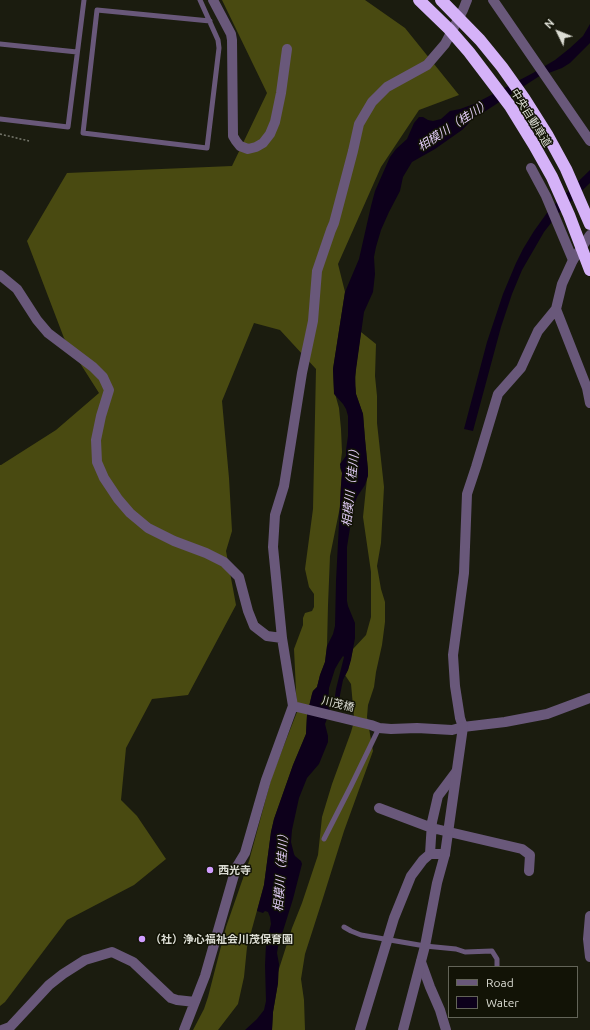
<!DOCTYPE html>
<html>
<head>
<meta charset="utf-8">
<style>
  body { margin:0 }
  #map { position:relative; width:590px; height:1030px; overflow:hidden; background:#1b1c0f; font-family:Ubuntu,sans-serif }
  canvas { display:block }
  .legend { position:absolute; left:448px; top:966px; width:130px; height:52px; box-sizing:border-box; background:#121306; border:1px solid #636458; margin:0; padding:5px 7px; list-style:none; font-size:12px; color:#dcddd4 }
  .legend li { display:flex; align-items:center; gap:8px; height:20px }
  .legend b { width:20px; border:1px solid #636458 }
  .north { position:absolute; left:538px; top:12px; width:40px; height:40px; -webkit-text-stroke:3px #121306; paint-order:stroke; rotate:313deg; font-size:11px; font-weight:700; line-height:16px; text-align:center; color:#dcddd4 }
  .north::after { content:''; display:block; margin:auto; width:14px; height:18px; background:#dcddd4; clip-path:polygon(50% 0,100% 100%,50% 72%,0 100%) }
</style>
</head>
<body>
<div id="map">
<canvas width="590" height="1030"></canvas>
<ul class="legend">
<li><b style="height:5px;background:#69587a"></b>Road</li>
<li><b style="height:11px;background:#0d001b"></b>Water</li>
</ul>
<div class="north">N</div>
</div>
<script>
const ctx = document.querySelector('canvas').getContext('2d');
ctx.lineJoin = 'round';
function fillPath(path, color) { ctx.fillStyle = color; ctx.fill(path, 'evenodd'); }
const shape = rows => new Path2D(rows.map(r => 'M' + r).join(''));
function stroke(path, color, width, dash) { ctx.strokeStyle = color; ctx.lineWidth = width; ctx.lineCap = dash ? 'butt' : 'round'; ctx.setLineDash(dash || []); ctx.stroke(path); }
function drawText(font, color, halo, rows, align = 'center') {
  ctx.font = font + ' Ubuntu,"Noto Sans JP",sans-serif'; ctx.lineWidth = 3; ctx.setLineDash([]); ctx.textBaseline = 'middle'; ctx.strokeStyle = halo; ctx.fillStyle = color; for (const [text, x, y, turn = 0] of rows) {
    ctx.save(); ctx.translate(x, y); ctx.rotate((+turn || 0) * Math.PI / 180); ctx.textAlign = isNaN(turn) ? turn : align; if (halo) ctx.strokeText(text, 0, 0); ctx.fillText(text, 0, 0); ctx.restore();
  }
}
fillPath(shape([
  [222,0,365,0,405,28,459,95,419,110,381,167,338,264,345,292,333,369,334,390,339,408,341,429,342,452,340,468,342,473,341,485,340,507,330,556,328,605,327,646,325,662,320,675,317,687,313,691,312,694,307,715,306,734,293,765,274,819,271,832,264,885,247,947,244,977,238,1004,218,1030,193,1030,204,1009,208,997,226,927,249,861,272,776,297,712,294,649,303,625,303,618,305,613,312,611,314,607,314,594,309,587,305,569,313,509,316,369,280,330,254,323,222,401,229,478,232,531,226,551,236,605,188,695,152,699,126,748,121,800,137,816,166,859,134,885,67,920,5,1002,0,1006,0,465,1,465,56,430,99,393,64,338,27,241,67,173,232,166,267,93],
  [361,332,376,344,375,376,377,396,377,423,384,487,381,543,377,566,381,589,385,602,385,622,382,645,376,672,374,687,368,705,367,717,373,751,344,831,323,898,305,954,301,979,304,1000,305,1030,272,1030,273,1012,278,983,278,972,292,928,302,903,318,855,322,817,332,784,351,732,353,725,354,717,351,684,345,675,348,670,353,649,366,635,371,617,371,572,363,517,368,469,365,439,363,414,356,394,355,386,356,367]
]), '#494a11');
fillPath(shape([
  [590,24,590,43,570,63,562,68,538,77,481,114,472,118,469,123,462,130,435,149,412,162,403,177,400,191,389,212,381,230,376,247,374,257,375,274,373,292,364,312,355,377,356,394,363,414,365,439,368,471,368,476,365,485,357,497,353,509,347,547,347,601,348,606,355,623,355,638,351,660,348,670,343,680,339,700,337,701,336,700,335,696,336,689,344,657,343,656,339,662,335,669,329,688,328,704,330,711,325,724,328,736,328,742,319,764,307,778,299,798,292,830,291,842,294,854,295,856,301,861,302,864,293,899,278,947,277,953,279,964,278,983,273,1012,272,1030,245,1030,257,1019,264,1010,266,1001,265,965,266,944,271,924,270,917,268,912,265,911,263,913,257,911,264,885,271,832,274,819,293,765,306,734,307,715,312,694,313,691,317,687,320,675,325,662,327,646,333,634,335,626,336,581,341,485,342,473,340,464,346,456,346,450,348,436,348,416,346,409,343,404,334,394,333,369,345,292,359,259,371,206,375,191,390,157,396,149,407,139,414,123,419,117,423,117,428,120,433,121,441,119,450,111,460,109,474,104,533,73,555,60,570,48,583,36],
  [590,170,590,183,558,214,544,232,522,270,512,294,501,327,473,431,464,429,487,342,503,294,516,263,523,249,534,231,549,210]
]), '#0d001b');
stroke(shape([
  [0,134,29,141]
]), '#77786d', 1.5, [2, 2]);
stroke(shape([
  [200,0,218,40,219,48,207,148,83,133,97,10,210,21],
  [0,44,77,52],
  [0,119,68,127,84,0],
  [324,839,351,786,379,728],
  [344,927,351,931,361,935,425,946,456,949,465,952,492,951,497,959,497,967]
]), '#69587a', 5);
stroke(shape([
  [213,0,231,34,232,40,233,136,236,141,240,146,248,149,256,147,263,143,270,134,275,122,281,93,287,49],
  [0,275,17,289,37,320,48,333,93,367,103,377,109,390,101,416,96,440,97,462,104,478,118,499,130,513,148,528,174,541,206,553,224,562,239,577,248,611,254,626,267,636,282,638],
  [556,309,587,388,590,403],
  [293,706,371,725,379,728,391,729,417,728,452,730,463,727,505,722,547,714,590,698],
  [463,727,460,718,455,686,453,655,464,573,467,494,476,467,498,394,521,368,538,331,556,309,562,284,573,260,546,196,531,168],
  [379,808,432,828,522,849,530,855,529,871],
  [430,854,432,822,438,796,456,772],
  [590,916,588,939,590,957],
  [421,962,430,987,440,1010,446,1030],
  [2,1030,10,1027,49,985,63,974,85,960,112,952,133,962,171,998,177,1000,195,1002],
  [184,1030,205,976,236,868,245,853,266,780,293,706,282,638,273,547,275,515,284,486,302,373,313,321,317,271,331,230,334,223,353,151,359,124,372,102,387,87,427,65,445,44,463,10,467,0],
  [360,1030,394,918,411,876,423,860,430,854,445,854]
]), '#69587a', 10);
stroke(shape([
  [493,0,590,141],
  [573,260,590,235],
  [403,1030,425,946,437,883,445,854,463,727]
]), '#69587a', 10);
stroke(shape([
  [419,0,449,29,469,52,510,106,534,145,552,177,569,215,590,270],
  [441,0,480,40,502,67,524,98,548,136,566,169,590,224]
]), '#d5b2f8', 12);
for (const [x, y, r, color] of [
  [210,870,4,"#d09dff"],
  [142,939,4,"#d09dff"]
]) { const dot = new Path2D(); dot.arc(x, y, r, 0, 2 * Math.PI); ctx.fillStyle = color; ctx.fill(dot); stroke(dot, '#121306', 1.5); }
drawText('11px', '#dcddd4', '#121306', [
  ["中央自動車道",531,118,58],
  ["川茂橋",338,704,14]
]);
drawText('bold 11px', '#dcddd4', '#121306', [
  ["西光寺",218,870],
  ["（社）浄心福祉会川茂保育園",150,939]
], 'left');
drawText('italic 12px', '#dfcaf5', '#121306', [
  ["相模川（桂川）",454,125,-33],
  ["相模川（桂川）",351,485,-84],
  ["相模川（桂川）",281,870,-86]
]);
</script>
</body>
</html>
